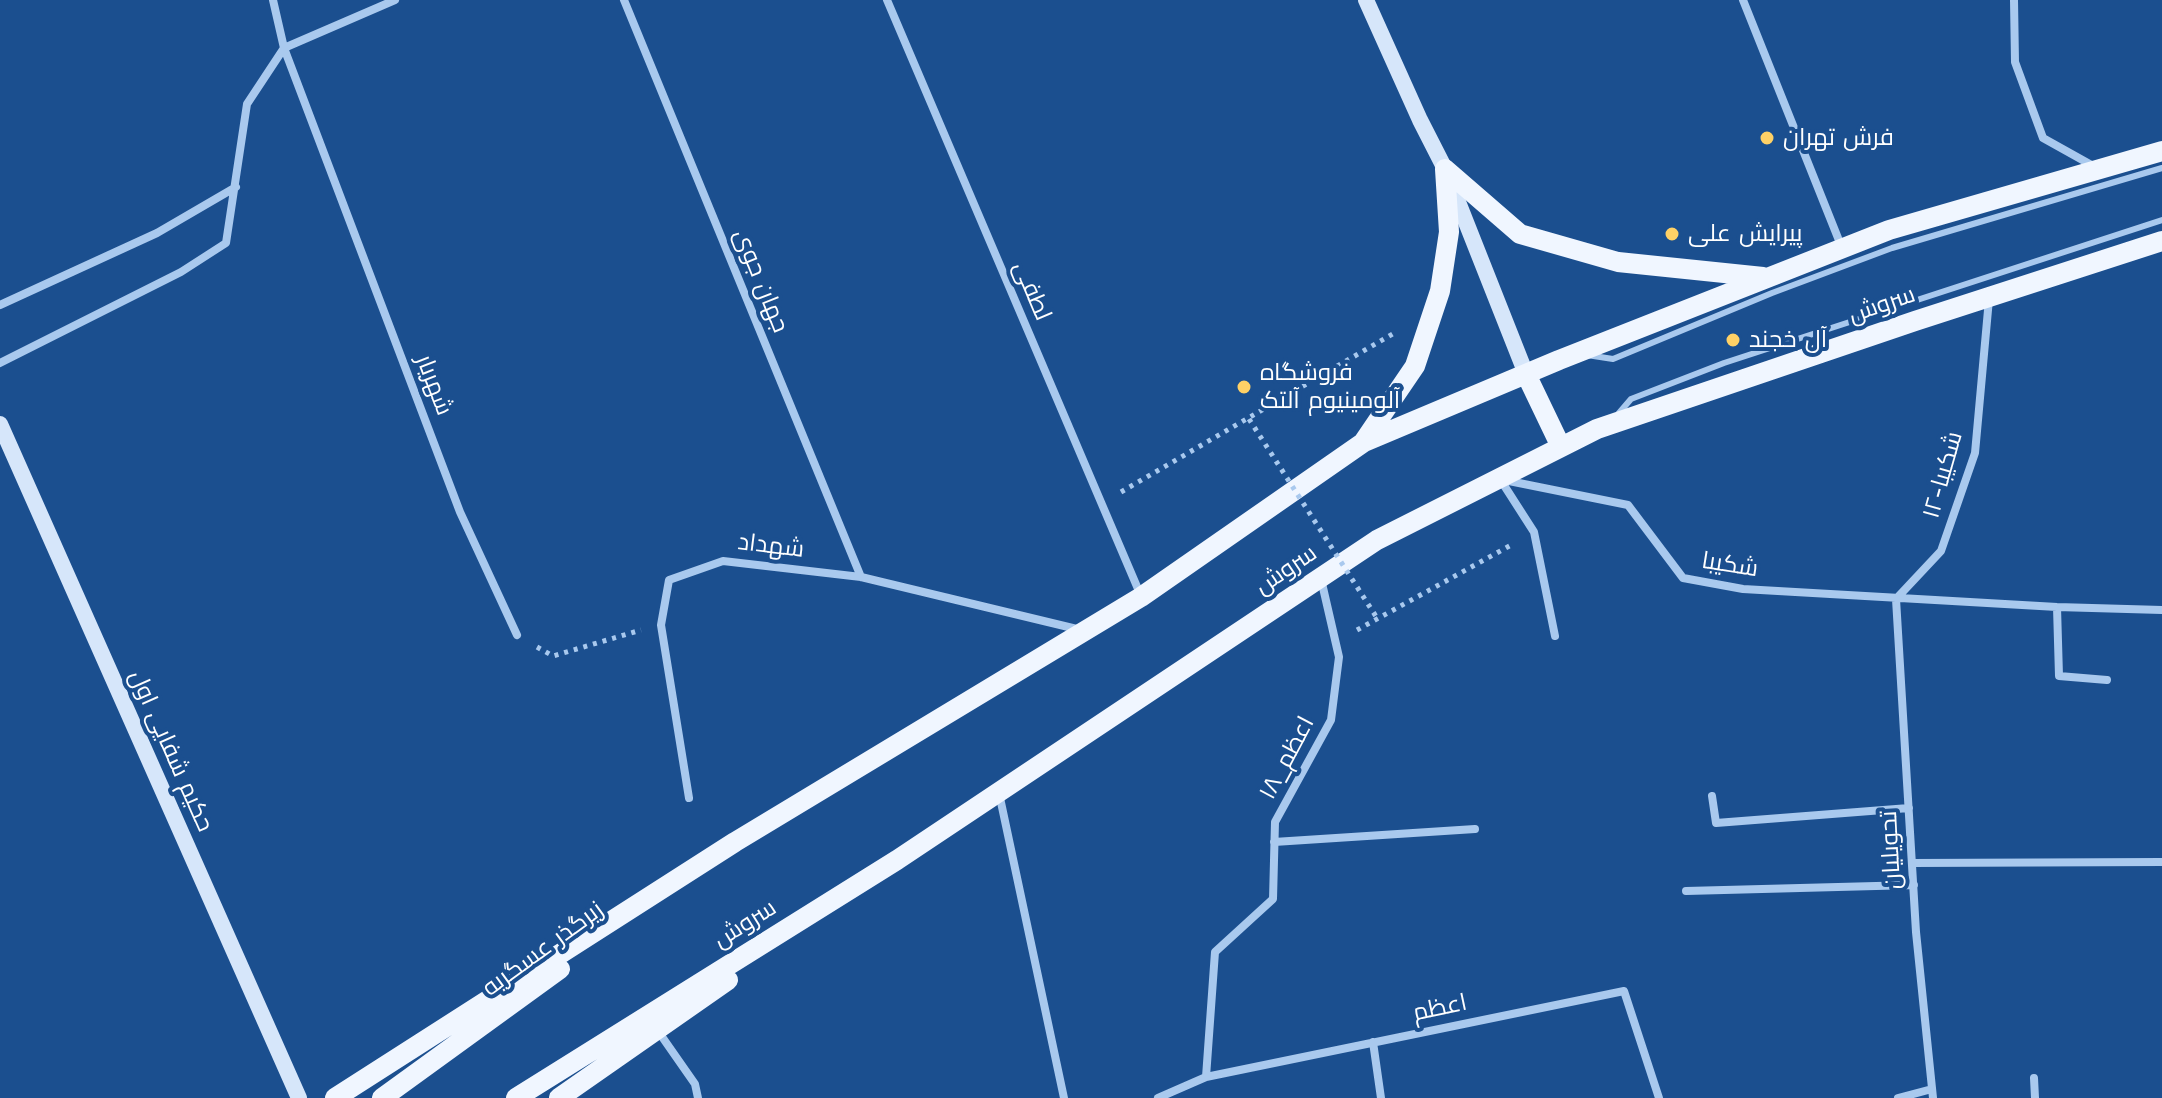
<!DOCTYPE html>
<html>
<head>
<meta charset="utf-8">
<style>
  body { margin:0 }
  canvas { display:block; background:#1b4f8f }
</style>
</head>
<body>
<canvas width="2162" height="1098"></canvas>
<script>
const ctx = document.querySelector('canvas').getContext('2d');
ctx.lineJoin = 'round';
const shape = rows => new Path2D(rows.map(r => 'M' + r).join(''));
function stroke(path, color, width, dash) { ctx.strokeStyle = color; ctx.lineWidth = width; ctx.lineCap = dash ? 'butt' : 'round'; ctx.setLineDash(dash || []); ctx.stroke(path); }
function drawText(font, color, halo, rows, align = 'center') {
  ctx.font = font + ' "Work Sans",Cairo,sans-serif'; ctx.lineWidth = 8; ctx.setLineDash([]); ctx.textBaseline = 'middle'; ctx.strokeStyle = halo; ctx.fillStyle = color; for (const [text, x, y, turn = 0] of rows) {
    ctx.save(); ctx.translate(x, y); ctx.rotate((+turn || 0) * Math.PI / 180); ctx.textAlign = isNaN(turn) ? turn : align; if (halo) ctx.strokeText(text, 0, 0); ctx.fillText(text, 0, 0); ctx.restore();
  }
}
stroke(shape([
  [1121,492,1396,332],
  [1357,630,1513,544],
  [537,647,553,656,641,630]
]), '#a9c9ee', 5, [4, 6]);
stroke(shape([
  [1587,355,1613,359,1772,293,1892,248,2162,168],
  [1619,413,1631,399,1724,363,2162,220]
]), '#a9c9ee', 6);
stroke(shape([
  [273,0,284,48,460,512,517,635],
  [624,0,861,577],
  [887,0,1141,596],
  [1743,0,1842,248],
  [2014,0,2015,62,2043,138,2095,167],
  [0,305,157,233,236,187],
  [0,363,181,272,226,243,247,104,284,48,395,0],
  [1500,479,1534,532,1555,636],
  [1504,480,1628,505,1683,578,1743,589,2057,607,2162,610],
  [1896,599,1916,932,1933,1098],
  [1896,599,1941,551,1975,453,1989,299],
  [2057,607,2059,676,2107,680],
  [999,793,1064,1098],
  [1712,796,1716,823,1909,808],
  [689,798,661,625,669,580,723,561,861,577,1081,630],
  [1274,842,1475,829],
  [1912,863,2162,862],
  [1686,891,1914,885],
  [658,1031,695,1084,698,1098],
  [1373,1042,1381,1098],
  [1206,1077,1215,952,1273,899,1275,822,1331,720,1339,657,1321,579],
  [2034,1078,2035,1098],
  [1158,1098,1206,1077,1624,991,1659,1098],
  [1898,1098,1932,1089]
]), '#a9c9ee', 8);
stroke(shape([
  [1366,0,1420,120,1445,169,1526,374],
  [0,424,299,1098]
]), '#d6e6fa', 16);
stroke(shape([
  [1445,169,1520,234,1618,262,1763,277],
  [1526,374,1561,447],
  [1364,441,1415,366,1440,291,1449,232,1445,169],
  [335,1098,735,842,1141,597,1364,442,1559,360,1889,230,2162,151],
  [382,1098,560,969],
  [516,1098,897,860,1377,540,1597,429,1915,321,2162,241],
  [559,1098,728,980]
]), '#f0f6ff', 20);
stroke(shape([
  [1249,419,1377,618]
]), '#a9c9ee', 5, [4, 6]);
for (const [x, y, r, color] of [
  [1767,138,8,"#ffd166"],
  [1672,234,8,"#ffd166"],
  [1733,340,8,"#ffd166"],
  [1244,387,8,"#ffd166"]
]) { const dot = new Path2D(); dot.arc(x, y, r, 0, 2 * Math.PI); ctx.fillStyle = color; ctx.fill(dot); stroke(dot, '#1b4f8f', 3); }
drawText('24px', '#fff', '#1b4f8f', [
  ["فرش تهران",1783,138],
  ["پیرایش علی",1688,234],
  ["آل خجند",1749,340],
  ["فروشگاه",1260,373],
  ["آلومینیوم آلتک",1260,401]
], 'left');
drawText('24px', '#fff', '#1b4f8f', [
  ["جهان جوی",761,281,68],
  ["لطفی",1032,291,67],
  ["سروش",1882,305,-19],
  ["شهریار",434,385,69],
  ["۱۲-شکیبا",1943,475,-74],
  ["شهداد",771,546,7],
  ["شکیبا",1730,565,9],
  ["سروش",1286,570,-34],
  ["حکیم شفایی اول",171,751,66],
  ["۱۸_اعظم",1287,758,-62],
  ["تحویلیان",1891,850,-93],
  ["سروش",745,924,-32],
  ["زیرگذر عسگریه",543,949,-36],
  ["اعظم",1440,1008,-12]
]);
</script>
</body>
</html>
